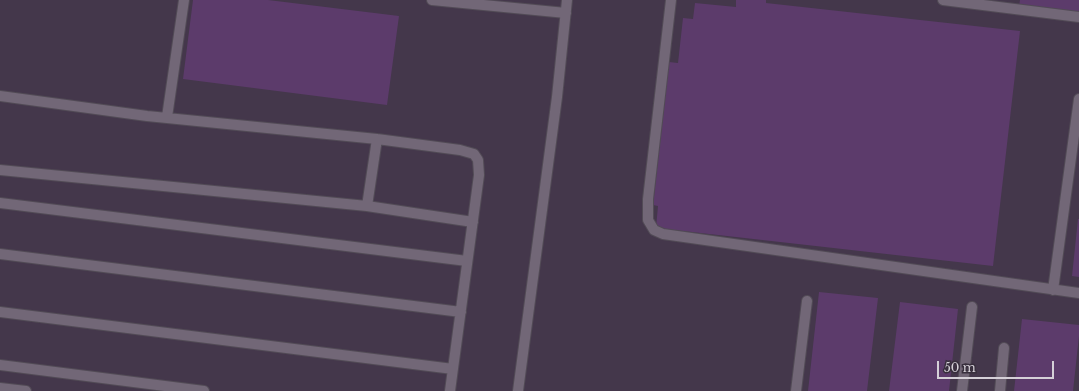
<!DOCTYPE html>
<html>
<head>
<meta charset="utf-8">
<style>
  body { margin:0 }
  #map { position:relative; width:1079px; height:391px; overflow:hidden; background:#382f3d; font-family:"Libre Baskerville",serif }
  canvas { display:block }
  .scale { position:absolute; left:937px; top:361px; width:117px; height:18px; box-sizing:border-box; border:2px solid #d5d0d8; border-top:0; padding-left:5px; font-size:12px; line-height:14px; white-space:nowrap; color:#d5d0d8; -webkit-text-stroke:3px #382f3d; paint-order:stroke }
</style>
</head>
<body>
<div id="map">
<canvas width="1079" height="391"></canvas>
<div class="scale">50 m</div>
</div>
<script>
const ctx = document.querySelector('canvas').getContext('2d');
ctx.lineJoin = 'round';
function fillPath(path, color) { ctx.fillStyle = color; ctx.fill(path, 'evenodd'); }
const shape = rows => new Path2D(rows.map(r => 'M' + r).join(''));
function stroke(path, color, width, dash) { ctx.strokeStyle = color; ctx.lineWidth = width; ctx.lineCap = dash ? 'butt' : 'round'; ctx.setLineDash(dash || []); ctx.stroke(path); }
fillPath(shape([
  [0,0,1079,0,1079,391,0,391]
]), '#44374b');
fillPath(shape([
  [193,0,268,0,399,16,387,105,183,79],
  [736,0,766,0,766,3,1020,31,993,266,656,228,658,206,653,205,669,62,678,63,683,18,693,19,695,3,736,7],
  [1020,0,1079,0,1079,12,1019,6],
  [1078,219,1079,219,1079,277,1072,276],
  [819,292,878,298,867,391,808,391],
  [900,302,958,309,949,391,889,391],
  [1022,319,1079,325,1079,336,1073,391,1014,391]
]), '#5c3b6b');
const minor = shape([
  [432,0,566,13],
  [671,0,648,199,648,220,654,230,663,234,1079,293],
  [943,0,1079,17],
  [0,96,147,116,377,139,460,150,474,154,478,160,479,175,450,391],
  [167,117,184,0],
  [0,170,367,206,473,222],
  [0,203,467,261],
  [367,206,377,139],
  [0,254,461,312],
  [1053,290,1079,99],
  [0,312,453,369],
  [0,365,204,391],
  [0,388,26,391],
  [518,391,557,97,567,0],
  [796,391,807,301],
  [962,391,972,307],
  [1000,391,1004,348]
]);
stroke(minor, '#524b56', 12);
stroke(minor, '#726777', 10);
</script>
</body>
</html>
